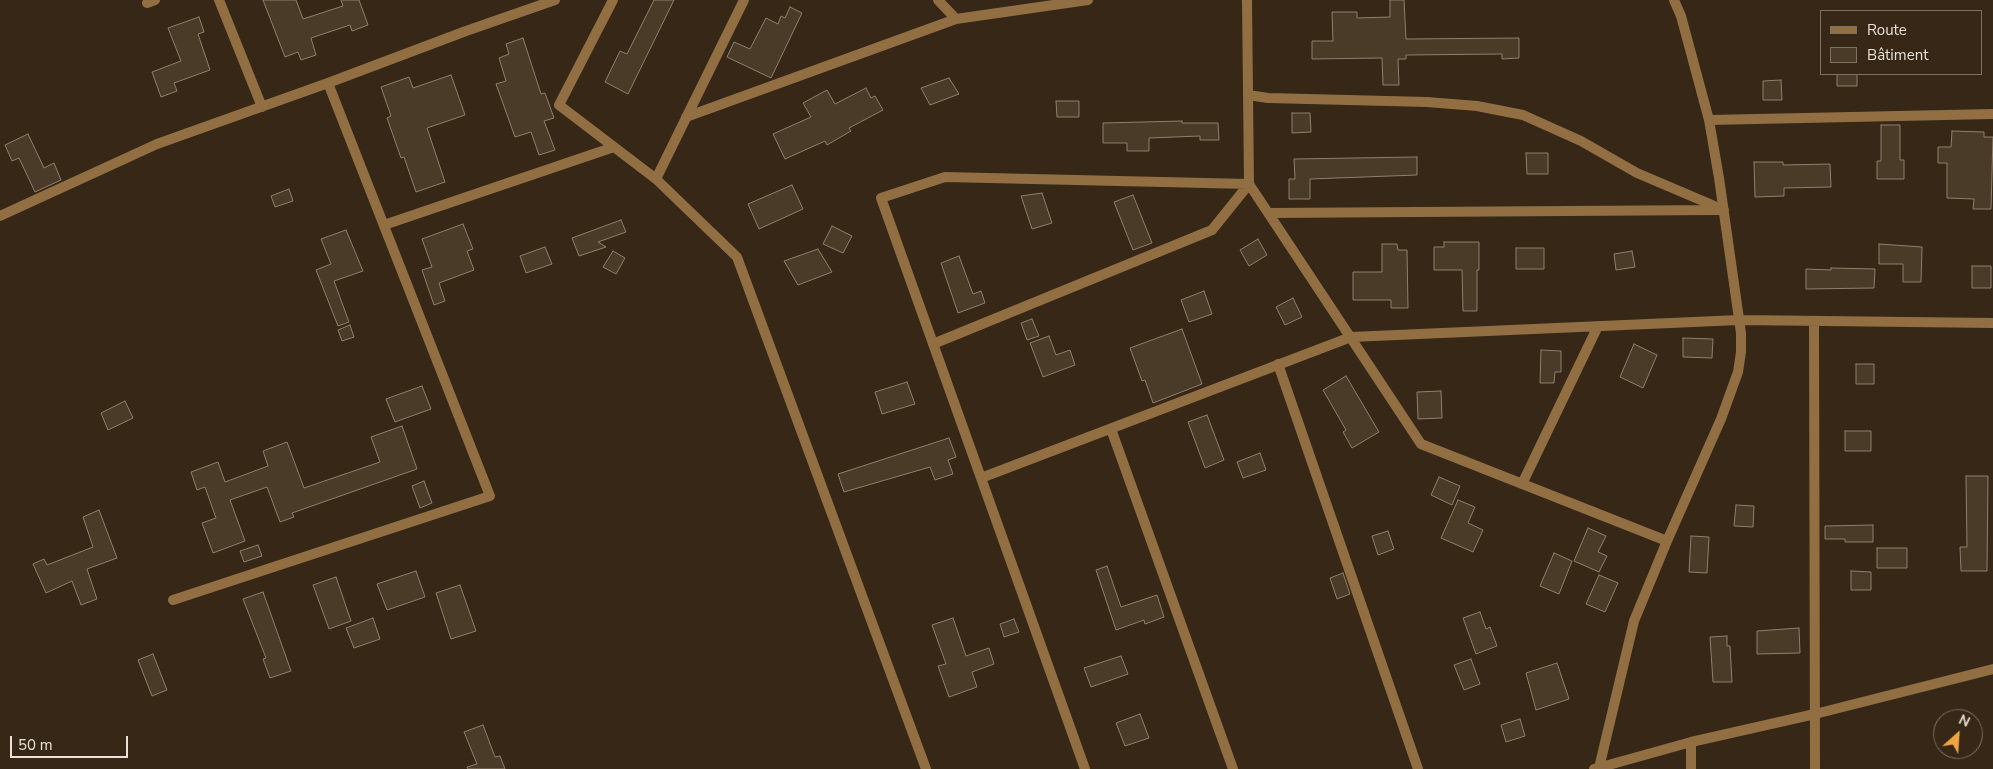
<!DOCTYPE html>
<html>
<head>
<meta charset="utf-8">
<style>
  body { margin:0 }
  #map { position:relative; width:1993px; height:769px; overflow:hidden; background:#362716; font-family:"Nunito Sans",sans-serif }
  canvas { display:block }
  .legend { position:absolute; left:1820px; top:10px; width:162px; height:65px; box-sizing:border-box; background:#362716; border:1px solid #7e7162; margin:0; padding:6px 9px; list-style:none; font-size:15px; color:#eae0d5 }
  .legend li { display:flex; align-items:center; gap:10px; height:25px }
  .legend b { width:25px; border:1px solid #7e7162 }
  .north { position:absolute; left:1933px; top:709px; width:50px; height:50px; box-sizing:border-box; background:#362716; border:1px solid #7e7162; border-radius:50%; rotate:26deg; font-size:14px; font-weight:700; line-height:20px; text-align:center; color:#eae0d5 }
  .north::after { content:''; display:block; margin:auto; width:18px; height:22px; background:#f1a540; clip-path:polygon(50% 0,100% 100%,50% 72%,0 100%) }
  .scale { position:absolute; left:10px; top:736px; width:118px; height:22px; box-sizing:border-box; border:2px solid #eae0d5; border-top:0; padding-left:6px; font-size:15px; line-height:18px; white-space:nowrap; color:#eae0d5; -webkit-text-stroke:4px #362716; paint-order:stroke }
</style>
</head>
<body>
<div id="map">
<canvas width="1993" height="769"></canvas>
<ul class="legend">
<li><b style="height:6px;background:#926e43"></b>Route</li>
<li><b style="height:14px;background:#4a3b28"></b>Bâtiment</li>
</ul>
<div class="north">N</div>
<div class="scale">50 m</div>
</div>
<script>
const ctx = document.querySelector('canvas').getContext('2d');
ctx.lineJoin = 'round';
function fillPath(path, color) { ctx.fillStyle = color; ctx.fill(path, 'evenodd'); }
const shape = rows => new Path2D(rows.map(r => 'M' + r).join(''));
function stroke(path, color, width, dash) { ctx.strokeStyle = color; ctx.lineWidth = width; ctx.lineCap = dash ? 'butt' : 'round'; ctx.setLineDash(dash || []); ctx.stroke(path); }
const building = shape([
  [263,0,296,0,303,19,343,6,341,0,359,0,368,25,352,31,350,25,311,38,316,55,301,60,298,52,285,57,263,0],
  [654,0,674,0,628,94,605,82,620,51,627,54,654,0],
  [1390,0,1404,0,1406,39,1519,38,1519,58,1502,59,1502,54,1406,55,1406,59,1398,59,1399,85,1383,85,1382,58,1312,59,1312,41,1333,41,1332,12,1357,12,1357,18,1390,17,1390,0],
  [790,7,802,13,771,78,727,57,734,42,750,49,766,18,778,24,781,16,785,18,790,7],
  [199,17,204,32,198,34,210,70,174,83,177,91,161,97,152,72,181,61,168,28,199,17],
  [523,38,541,94,545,93,554,118,544,121,555,150,539,155,531,132,515,137,496,84,506,81,499,58,509,54,506,44,523,38],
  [1837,74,1857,74,1857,86,1837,86,1837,74],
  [451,75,465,115,427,128,445,182,416,192,404,157,401,158,387,118,391,116,381,87,409,77,413,88,451,75],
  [949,78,959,94,930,105,921,88,949,78],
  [1781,80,1782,100,1763,100,1763,81,1781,80],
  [866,88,871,98,875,96,883,110,849,128,851,131,827,145,825,141,785,159,773,134,811,117,803,103,827,90,835,104,866,88],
  [1056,101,1079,101,1079,117,1057,117,1056,101],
  [1292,113,1310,113,1311,132,1292,133,1292,113],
  [1182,121,1182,123,1218,123,1219,140,1200,140,1200,136,1149,138,1149,151,1127,151,1127,143,1103,143,1103,123,1182,121],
  [1881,125,1900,125,1900,160,1904,160,1904,179,1877,179,1877,161,1881,161,1881,125],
  [1952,131,1984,132,1984,137,1993,137,1991,209,1973,209,1974,199,1947,198,1947,163,1938,163,1938,147,1951,147,1952,131],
  [28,134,44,168,54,163,61,180,35,192,19,158,12,161,5,145,28,134],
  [1526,153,1548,153,1548,174,1527,174,1526,153],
  [1417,157,1417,175,1310,179,1310,199,1289,199,1289,179,1295,179,1294,159,1417,157],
  [1754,162,1783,162,1783,165,1830,164,1831,187,1784,188,1784,196,1755,197,1754,162],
  [792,185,803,209,759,229,748,204,792,185],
  [289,189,293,201,275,207,271,196,289,189],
  [1042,193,1052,223,1032,229,1021,196,1042,193],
  [1133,195,1152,243,1133,250,1114,202,1133,195],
  [621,220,626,232,598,242,606,247,579,256,572,238,621,220],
  [463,224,473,249,467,251,474,270,439,283,445,301,434,305,422,270,432,267,422,239,463,224],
  [832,226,852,236,843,253,823,244,832,226],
  [346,230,363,271,334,281,349,322,338,326,316,270,331,264,321,239,346,230],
  [1258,239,1267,255,1249,266,1240,250,1258,239],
  [1444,242,1479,242,1479,270,1477,270,1477,311,1463,311,1462,270,1434,270,1434,247,1444,247,1444,242],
  [1382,244,1397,244,1398,250,1407,250,1408,308,1391,308,1391,300,1353,300,1353,272,1382,272,1382,244],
  [1879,244,1922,247,1921,282,1903,282,1903,264,1879,264,1879,244],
  [545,247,552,264,526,273,520,256,545,247],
  [1516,248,1544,248,1544,269,1516,269,1516,248],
  [818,249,832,272,798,285,784,261,818,249],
  [613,251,625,258,616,274,603,267,613,251],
  [1632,251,1635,267,1616,270,1614,254,1632,251],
  [959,256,973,294,981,291,985,303,958,313,941,263,959,256],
  [1972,266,1991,266,1991,288,1972,288,1972,266],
  [1831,268,1875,269,1874,288,1806,289,1806,269,1831,270,1831,268],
  [1204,291,1212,314,1189,322,1181,300,1204,291],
  [1293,298,1302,317,1285,325,1276,307,1293,298],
  [1032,319,1039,336,1027,340,1021,323,1032,319],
  [350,325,354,337,342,341,338,330,350,325],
  [1182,329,1202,384,1153,403,1145,380,1142,381,1130,348,1182,329],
  [1049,336,1056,355,1070,350,1075,365,1043,377,1030,343,1049,336],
  [1683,338,1713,339,1712,358,1683,357,1683,338],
  [1634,344,1657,355,1643,388,1620,377,1634,344],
  [1541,350,1561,351,1561,372,1555,372,1554,383,1540,383,1541,350],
  [1856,364,1874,364,1874,384,1856,384,1856,364],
  [1346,376,1379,432,1352,448,1343,432,1346,430,1323,390,1346,376],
  [907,382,915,404,882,414,875,392,907,382],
  [422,386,431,409,395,422,386,399,422,386],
  [1441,391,1442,418,1418,419,1417,392,1441,391],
  [125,401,133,418,108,430,101,413,125,401],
  [1207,415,1224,460,1205,468,1188,422,1207,415],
  [402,426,417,469,292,513,294,517,280,522,267,487,230,500,245,541,213,553,202,523,216,518,205,487,197,490,191,472,218,462,225,482,268,466,263,451,287,442,304,488,380,462,371,437,402,426],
  [1845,431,1871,431,1871,451,1845,451,1845,431],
  [949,438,956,457,948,460,953,474,935,480,930,467,844,492,838,474,949,438],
  [1260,453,1266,470,1243,478,1237,462,1260,453],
  [1966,476,1988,476,1987,571,1961,571,1960,547,1967,547,1966,476],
  [1439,477,1460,486,1452,505,1431,495,1439,477],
  [424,481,432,503,420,508,412,486,424,481],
  [1458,500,1475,507,1468,523,1483,530,1473,552,1441,538,1458,500],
  [1736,505,1754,506,1753,527,1734,526,1736,505],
  [99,510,117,558,87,569,97,599,81,605,72,581,46,593,33,564,44,559,47,565,93,547,83,517,99,510],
  [1873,525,1873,542,1845,542,1845,539,1825,539,1825,526,1873,525],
  [1588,528,1606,536,1598,552,1607,556,1599,572,1574,561,1588,528],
  [1388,531,1394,549,1378,555,1372,536,1388,531],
  [1691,536,1709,537,1707,573,1689,572,1691,536],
  [258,545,262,556,244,562,240,551,258,545],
  [1877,548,1907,548,1907,568,1877,568,1877,548],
  [1554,553,1572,561,1559,594,1540,586,1554,553],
  [1107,566,1121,607,1157,595,1164,617,1145,624,1144,620,1116,630,1096,570,1107,566],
  [416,571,425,597,387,610,377,584,416,571],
  [1851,571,1871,572,1871,590,1851,590,1851,571],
  [1343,573,1350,594,1337,599,1330,578,1343,573],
  [1599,575,1618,583,1605,612,1586,604,1599,575],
  [336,577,351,621,329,629,313,585,336,577],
  [460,585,476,631,451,639,436,593,460,585],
  [263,592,291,671,270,678,263,659,266,658,243,599,263,592],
  [1480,612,1486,629,1490,627,1497,646,1476,654,1463,618,1480,612],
  [373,618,380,639,354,648,346,628,373,618],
  [953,618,966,656,989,648,994,664,972,672,977,687,949,697,938,666,946,664,932,625,953,618],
  [1014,619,1019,632,1004,637,1000,624,1014,619],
  [1799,628,1800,653,1757,654,1757,631,1799,628],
  [1727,636,1727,646,1730,646,1732,682,1713,682,1710,637,1727,636],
  [153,654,167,690,152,696,138,660,153,654],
  [1121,656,1128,674,1091,687,1084,668,1121,656],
  [1471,659,1480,684,1464,690,1454,665,1471,659],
  [1557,663,1569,699,1536,710,1526,673,1557,663],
  [1140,714,1149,738,1125,746,1116,723,1140,714],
  [1520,719,1525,736,1506,742,1501,725,1520,719],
  [483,725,495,757,500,756,505,769,468,769,467,767,477,764,464,732,483,725]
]);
fillPath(building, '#4a3b28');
stroke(building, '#907f6b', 1);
stroke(shape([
  [219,0,262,107],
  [613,0,559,105,656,179,737,257,926,769],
  [938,0,956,19],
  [1247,0,1249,184,1421,444,1667,541],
  [147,3,155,0],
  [1248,95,1268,98,1427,102,1477,106,1523,115,1581,141,1637,173,1724,210],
  [686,117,956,19,1088,0],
  [1709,120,1993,114],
  [656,179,744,0],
  [1268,213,1719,210],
  [0,216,157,144,328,83],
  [384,225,614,147],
  [1814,321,1815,769],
  [933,344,1212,230,1249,184],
  [1278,364,1418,769],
  [1111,429,1233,769],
  [981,478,1351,337,1739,320,1993,323],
  [1522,484,1598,326],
  [173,600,490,496,328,83,466,31,555,0],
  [1599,768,1634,621,1667,541,1721,419,1738,372,1741,352,1741,333,1719,178,1709,120,1681,16,1674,0],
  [1085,769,881,198,945,177,1249,184],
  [1594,769,1691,742,1815,714,1993,669],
  [1691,769,1691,742]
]), '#926e43', 10);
</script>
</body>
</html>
